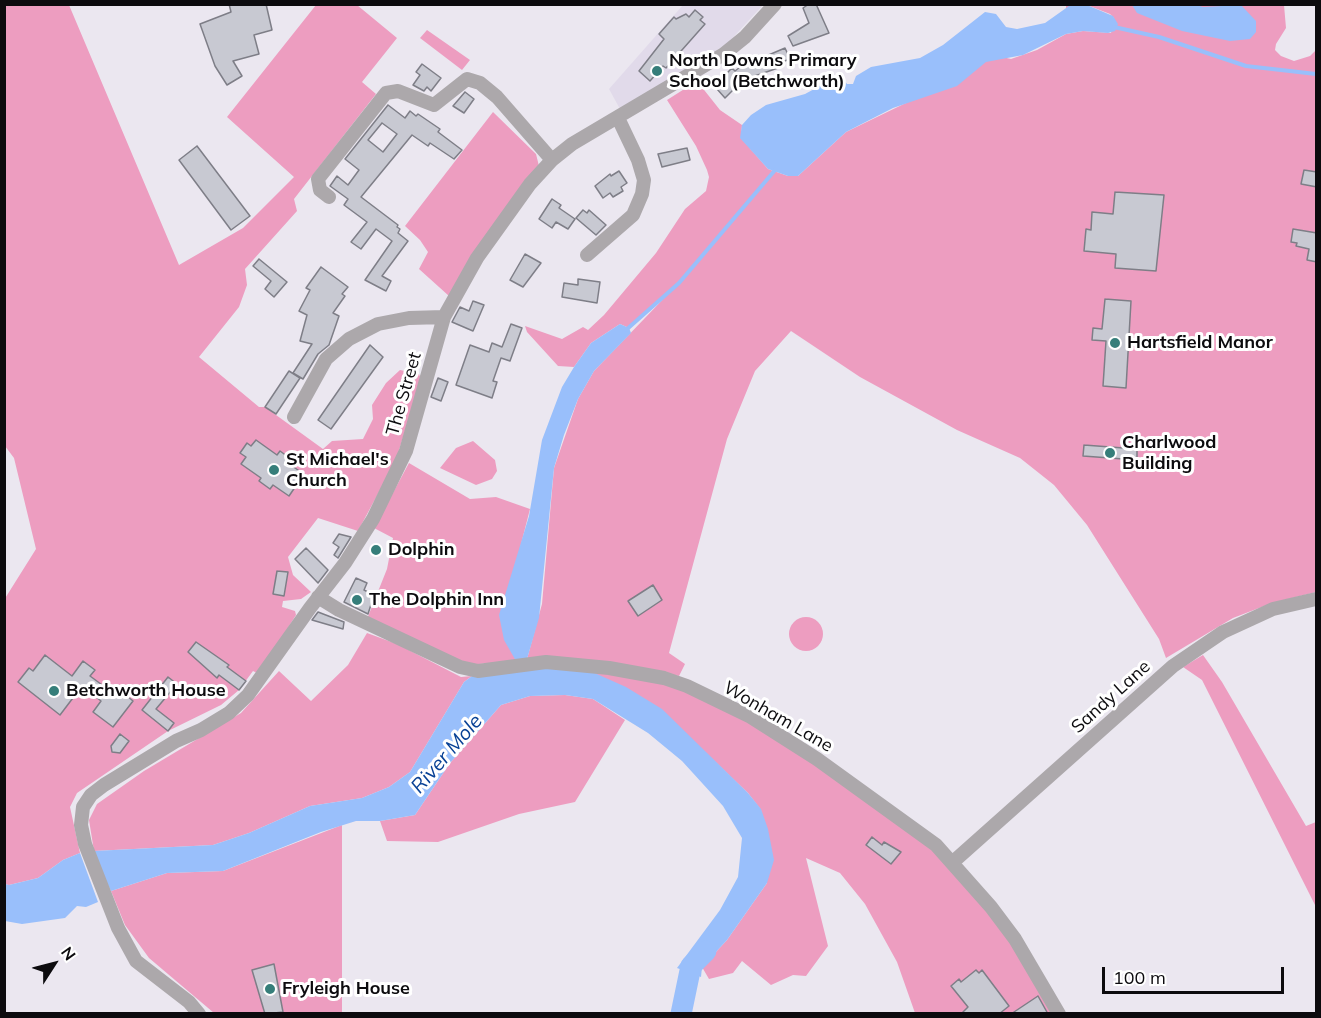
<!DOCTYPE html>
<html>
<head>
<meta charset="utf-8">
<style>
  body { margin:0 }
  #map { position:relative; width:1321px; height:1018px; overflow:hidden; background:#ebe7f0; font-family:Mulish,sans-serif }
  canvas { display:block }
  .frame { position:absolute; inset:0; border:6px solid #0c0b0e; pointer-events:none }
  .north { position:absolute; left:24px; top:934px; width:60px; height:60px; -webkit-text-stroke:4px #fff; paint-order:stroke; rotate:54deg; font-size:16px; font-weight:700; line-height:24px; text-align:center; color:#0c0b0e }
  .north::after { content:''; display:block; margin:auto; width:21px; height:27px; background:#0c0b0e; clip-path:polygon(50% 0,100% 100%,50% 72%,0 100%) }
  .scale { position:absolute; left:1102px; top:967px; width:182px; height:27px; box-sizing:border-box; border:3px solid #0c0b0e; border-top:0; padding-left:8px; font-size:18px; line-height:21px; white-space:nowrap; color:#0c0b0e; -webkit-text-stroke:4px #fff; paint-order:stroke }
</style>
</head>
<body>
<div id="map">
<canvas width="1321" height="1018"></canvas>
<div class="frame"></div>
<div class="north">N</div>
<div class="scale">100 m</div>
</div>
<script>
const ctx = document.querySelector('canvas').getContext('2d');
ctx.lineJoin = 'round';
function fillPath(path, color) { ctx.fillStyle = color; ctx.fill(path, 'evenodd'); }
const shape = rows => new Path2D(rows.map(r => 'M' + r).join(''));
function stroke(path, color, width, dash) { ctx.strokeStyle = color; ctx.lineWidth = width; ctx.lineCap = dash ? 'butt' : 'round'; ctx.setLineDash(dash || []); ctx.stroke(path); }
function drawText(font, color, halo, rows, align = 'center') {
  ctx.font = font + ' Mulish,sans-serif'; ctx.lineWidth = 6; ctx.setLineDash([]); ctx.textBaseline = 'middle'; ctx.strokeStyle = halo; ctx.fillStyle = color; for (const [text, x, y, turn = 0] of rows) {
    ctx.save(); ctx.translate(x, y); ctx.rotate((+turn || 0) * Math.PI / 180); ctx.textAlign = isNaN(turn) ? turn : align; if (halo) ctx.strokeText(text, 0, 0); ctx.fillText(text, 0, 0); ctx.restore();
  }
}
fillPath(shape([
  [683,5,763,5,726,45,620,109,609,89]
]), '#e1daea');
fillPath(shape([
  [5,5,69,5,179,265,243,228,294,177,227,117,316,5,357,5,397,38,362,82,376,94,294,199,297,211,245,269,247,285,239,307,199,357,259,407,265,407,323,449,332,441,363,439,373,419,372,405,386,383,400,370,419,374,421,379,396,460,358,531,318,518,288,557,293,575,311,592,301,599,283,601,282,607,295,611,296,615,259,674,253,671,239,690,221,705,168,731,77,793,70,807,80,853,63,860,38,878,9,885,4,884,4,600,36,549,14,458,5,446],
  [1066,5,1284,5,1286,28,1276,44,1275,50,1281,56,1294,61,1310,56,1316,50,1316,592,1272,603,1233,618,1166,658,1159,639,1087,525,1054,485,1020,458,957,430,860,377,791,331,755,371,727,439,669,653,685,664,679,676,527,659,542,604,554,468,578,399,594,371,669,293,629,328,620,324,591,343,574,367,558,366,527,332,525,326,562,339,583,327,588,330,604,315,656,253,685,209,706,191,709,177,707,170,696,146,667,100,697,81,720,110,742,125,741,138,768,169,788,176,798,176,846,132,910,101,958,60,958,50,966,41,976,43,989,54,1011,59,1037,50,1066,34,1083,31,1111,33,1114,18,1110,14,1087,5,1066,8],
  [427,30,470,60,462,70,420,38],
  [493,112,536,154,539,166,449,296,419,269,428,252,420,240,405,226],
  [473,441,495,460,497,471,492,479,476,485,440,468,456,448],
  [409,463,470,499,496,497,530,509,517,560,516,661,467,665,367,619,387,569,393,538,374,528],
  '789 634a17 17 0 1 1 34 0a17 17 0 1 1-34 0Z',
  [367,633,397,644,461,677,472,676,464,682,410,772,389,787,362,798,310,806,249,833,213,845,94,851,89,820,97,804,144,771,241,713,279,671,311,701,348,665],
  [1203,655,1222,682,1306,826,1316,822,1316,907,1202,680,1183,667],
  [590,671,673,684,756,724,930,844,1007,936,1053,1013,915,1013,897,962,865,904,840,873,806,858,828,946,806,976,793,975,771,985,742,961,733,973,709,979,702,967,727,940,767,883,761,810,748,793,711,758],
  [565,695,593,699,625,720,575,802,519,814,438,842,387,841,380,821,415,815,450,763,501,705,530,696],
  [342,825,342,1013,214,1013,149,958,125,925,111,891,167,873,223,871]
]), '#ed9dc0');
fillPath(shape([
  [1087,5,1113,16,1118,24,1115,31,1108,33,1083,31,1066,34,1023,55,986,62,957,86,893,108,846,132,798,176,788,176,768,169,740,138,742,125,751,115,766,105,805,94,840,75,847,84,853,84,856,76,871,67,920,58,943,45,985,12,996,14,1006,27,1017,29,1045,23,1069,6],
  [1132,5,1193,4,1203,7,1241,5,1256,21,1256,32,1250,39,1230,41,1182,31,1137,13],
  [620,324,629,328,631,333,594,371,578,399,564,435,554,468,539,618,527,659,516,661,504,640,499,615,529,516,542,440,562,387,574,367,591,343],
  [526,667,590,671,626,687,662,709,748,793,761,809,768,829,774,860,767,883,727,940,702,967,701,977,677,968,720,910,738,877,742,838,723,806,682,761,648,733,593,699,565,695,530,696,501,705,450,763,415,815,380,821,356,821,321,832,223,871,167,873,111,891,100,870,94,851,213,845,249,833,310,806,362,798,389,787,410,772,464,682,472,676],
  [80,853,98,902,86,907,77,906,65,918,22,924,5,921,5,884,9,885,38,878,63,860]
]), '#99bffb');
stroke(shape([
  [1114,27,1159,37,1246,66,1316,74],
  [626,330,679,283,776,169]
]), '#99bffb', 4);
stroke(shape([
  [681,1014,691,966,706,951]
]), '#99bffb', 21);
const building = shape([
  [229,4,266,4,272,30,254,35,259,54,233,61,242,76,227,85,215,66,200,24,231,12,229,4],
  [809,4,816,4,829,33,793,46,788,36,809,23,803,8,809,4],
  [695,10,703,17,700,20,705,24,666,68,663,66,650,81,639,71,664,39,659,34,674,17,676,19,686,14,689,17,695,10],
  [785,48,790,59,777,64,778,68,743,80,725,98,717,89,725,82,722,78,732,68,735,71,744,64,745,65,785,48],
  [422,64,441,78,431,91,427,87,424,91,413,85,420,75,416,72,422,64],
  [465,92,474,99,464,113,453,106,465,92],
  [388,105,405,118,410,111,416,116,418,114,440,129,438,132,462,150,454,159,430,143,428,146,412,135,361,197,398,225,397,227,400,229,398,233,408,241,382,276,391,281,386,291,365,280,392,241,376,229,361,249,351,242,367,222,344,205,348,199,330,186,337,176,348,185,359,170,345,159,388,105],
  [382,123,397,134,383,152,368,140,382,123],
  [197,146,250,216,231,230,179,160,197,146],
  [687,148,690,160,662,167,658,154,687,148],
  [1304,170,1317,172,1317,187,1301,184,1304,170],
  [619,171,627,183,621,187,623,191,613,197,610,193,603,198,595,186,610,174,611,176,619,171],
  [1115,192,1164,195,1156,271,1115,268,1116,254,1084,251,1086,229,1091,230,1092,212,1113,214,1115,192],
  [552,199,561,205,559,208,575,219,568,229,556,222,552,228,539,219,552,199],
  [583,210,587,213,589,210,606,225,596,235,576,218,583,210],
  [1293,229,1317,233,1317,262,1307,260,1309,249,1296,246,1297,243,1291,242,1293,229],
  [525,254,541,263,523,287,510,280,525,254],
  [259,259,287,282,274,297,265,289,271,281,253,266,259,259],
  [321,267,348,287,342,294,345,296,333,313,339,316,329,345,318,354,303,379,293,373,312,344,300,341,307,315,299,311,310,290,306,288,321,267],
  [578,279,600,282,597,303,562,297,564,283,578,285,578,279],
  [1105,299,1131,301,1126,388,1103,386,1106,341,1092,340,1093,328,1102,329,1105,299],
  [473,301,484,305,473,331,452,322,460,307,469,311,473,301],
  [511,324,522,328,510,361,501,358,493,381,497,382,492,398,456,385,470,345,489,352,492,343,502,347,511,324],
  [370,345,383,357,331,429,318,420,370,345],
  [289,371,300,378,276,414,265,407,289,371],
  [438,378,448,382,441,401,431,397,438,378],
  [256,440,277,455,280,451,295,462,292,466,304,474,289,496,273,485,270,489,259,481,261,478,241,464,246,457,240,453,247,443,251,446,256,440],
  [1084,445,1137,449,1137,460,1083,456,1084,445],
  [339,534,351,537,338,558,334,555,339,547,333,543,339,534],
  [306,548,328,570,318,583,295,559,306,548],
  [277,571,288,572,284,596,273,594,277,571],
  [356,578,367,583,364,590,374,595,368,614,344,602,356,578],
  [653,585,662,600,638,616,628,601,653,585],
  [318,612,344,622,343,629,312,620,318,612],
  [196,642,229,665,227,667,246,681,239,690,219,675,217,678,188,652,196,642],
  [45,655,72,676,83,661,95,670,90,676,113,693,117,688,133,701,113,727,93,712,101,701,82,686,60,715,18,682,29,668,33,671,45,655],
  [168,677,177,684,156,709,174,723,168,731,142,710,168,677],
  [120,734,129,741,120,753,112,752,111,746,120,734],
  [872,837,882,845,884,842,901,852,891,864,866,845,872,837],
  [274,964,283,1012,265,1014,252,970,274,964],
  [976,970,979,973,982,970,1009,1006,999,1014,961,1014,968,1007,951,986,959,979,961,982,976,970],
  [1038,996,1048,1014,1011,1014,1038,996]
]);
fillPath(building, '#c8c9d2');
stroke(building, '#7e7e87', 1.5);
stroke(shape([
  [329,197,320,190,318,179,386,93,398,91,434,105,467,79,480,83,497,97,552,160],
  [587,255,633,215,642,194,644,180,638,160,618,118],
  [294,417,326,359,349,339,378,324,409,318,444,317],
  [318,597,339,610,460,667,478,671,546,662,609,668,664,678,687,686,751,717,817,759,936,845,991,907,1015,939,1059,1014],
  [953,862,1173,666,1223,632,1273,609,1316,599],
  [199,1014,189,1002,136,961,118,928,85,844,81,825,83,807,91,795,104,785,176,741,201,730,229,713,248,695,310,608,345,563,373,519,406,451,444,317,477,258,530,184,552,160,572,144,724,54,745,37,775,4]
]), '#aca8ab', 14);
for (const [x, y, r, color] of [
  [657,71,6,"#367e7a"],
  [1115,343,6,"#367e7a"],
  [1110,453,6,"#367e7a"],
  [274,470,6,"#367e7a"],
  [376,550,6,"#367e7a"],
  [357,600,6,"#367e7a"],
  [54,691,6,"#367e7a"],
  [270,989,6,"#367e7a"]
]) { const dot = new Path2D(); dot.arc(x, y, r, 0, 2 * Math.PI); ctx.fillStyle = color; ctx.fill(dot); stroke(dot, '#fff', 2); }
drawText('bold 18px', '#0c0b0e', '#fff', [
  ["North Downs Primary",669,61],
  ["School (Betchworth)",669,82],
  ["Hartsfield Manor",1127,343],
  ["Charlwood",1122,443],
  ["Building",1122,464],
  ["St Michael's",286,460],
  ["Church",286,481],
  ["Dolphin",388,550],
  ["The Dolphin Inn",369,600],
  ["Betchworth House",66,691],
  ["Fryleigh House",282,989]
], 'left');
drawText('18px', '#0c0b0e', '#fff', [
  ["The Street",404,394,-74],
  ["Sandy Lane",1111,697,-42],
  ["Wonham Lane",778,717,30]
]);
drawText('italic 20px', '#084195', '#fff', [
  ["River Mole",447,754,-49]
]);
</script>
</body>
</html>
